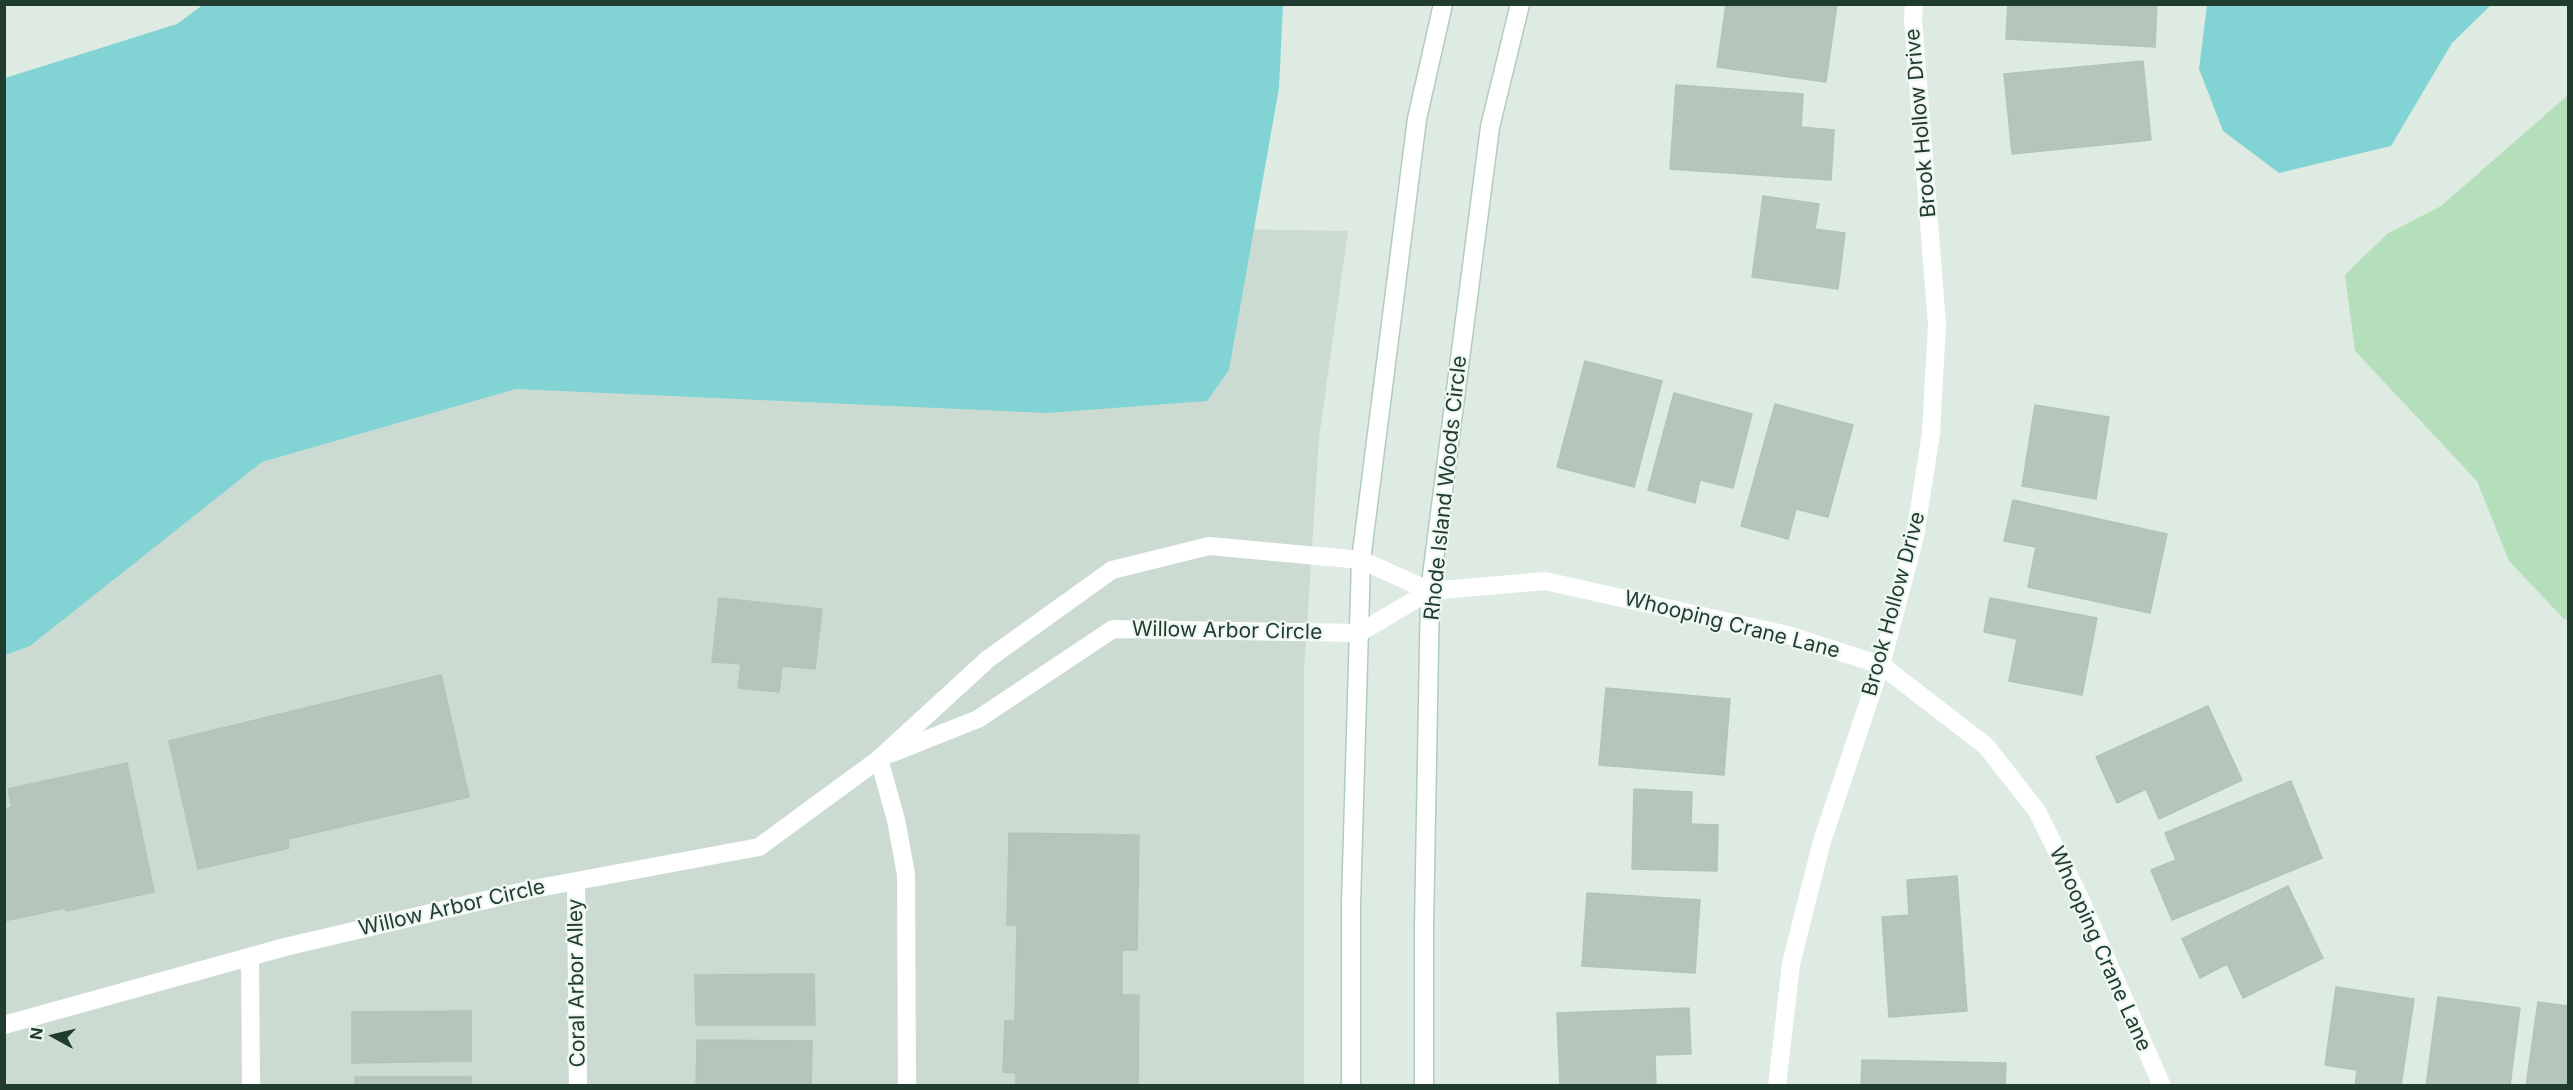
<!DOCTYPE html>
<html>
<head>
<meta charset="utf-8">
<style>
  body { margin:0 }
  #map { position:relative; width:2573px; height:1090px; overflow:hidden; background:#deebe3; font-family:Inter,sans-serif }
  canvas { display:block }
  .frame { position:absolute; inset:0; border:6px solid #1f3c2f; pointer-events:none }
  .north { position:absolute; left:24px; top:1006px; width:60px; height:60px; -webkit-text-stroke:4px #eff7f2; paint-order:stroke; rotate:278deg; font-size:16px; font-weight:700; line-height:24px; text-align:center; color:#1f3c2f }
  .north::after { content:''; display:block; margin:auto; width:21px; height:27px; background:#1f3c2f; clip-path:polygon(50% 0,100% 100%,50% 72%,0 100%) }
</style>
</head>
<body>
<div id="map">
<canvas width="2573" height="1090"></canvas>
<div class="frame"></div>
<div class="north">N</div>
</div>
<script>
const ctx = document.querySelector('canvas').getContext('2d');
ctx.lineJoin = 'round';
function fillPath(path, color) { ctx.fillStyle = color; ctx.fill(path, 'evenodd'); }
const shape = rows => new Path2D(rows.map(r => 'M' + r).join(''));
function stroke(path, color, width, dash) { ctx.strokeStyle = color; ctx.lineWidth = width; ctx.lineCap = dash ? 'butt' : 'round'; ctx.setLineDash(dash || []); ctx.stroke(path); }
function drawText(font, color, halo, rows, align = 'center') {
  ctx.font = font + ' Inter,sans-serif'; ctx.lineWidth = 4.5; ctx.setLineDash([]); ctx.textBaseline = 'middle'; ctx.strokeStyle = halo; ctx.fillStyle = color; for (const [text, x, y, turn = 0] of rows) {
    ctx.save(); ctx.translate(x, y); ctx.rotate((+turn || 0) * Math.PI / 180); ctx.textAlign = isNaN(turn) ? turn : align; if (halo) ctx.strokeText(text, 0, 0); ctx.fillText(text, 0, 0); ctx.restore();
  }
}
fillPath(shape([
  [5,207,1348,231,1319,438,1304,672,1304,1085,5,1086]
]), '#ccdbd2');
fillPath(shape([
  [2568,95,2568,620,2564,619,2509,561,2477,481,2355,351,2345,275,2387,234,2441,206]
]), '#b5deba');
fillPath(shape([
  [204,4,1283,5,1279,88,1229,370,1207,401,1047,413,516,389,262,462,30,646,5,655,5,78,177,24],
  [2207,5,2207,4,2491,5,2452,43,2391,146,2279,173,2223,131,2199,69]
]), '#82d4d4');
const building = shape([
  [1726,4,1837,4,1826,82,1717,67,1726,4],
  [2008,4,2157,4,2155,47,2006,39,2008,4],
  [2143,61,2151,140,2012,154,2004,74,2143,61],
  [1676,85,1803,94,1801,127,1834,130,1831,180,1670,169,1676,85],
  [1763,196,1819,204,1815,229,1845,233,1838,289,1752,277,1763,196],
  [1585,361,1662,381,1634,487,1557,467,1585,361],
  [1674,393,1752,414,1733,488,1700,480,1695,503,1648,490,1674,393],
  [1775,404,1853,425,1828,517,1796,509,1788,539,1741,526,1775,404],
  [2035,405,2109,417,2096,499,2022,486,2035,405],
  [2013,500,2167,534,2150,613,2028,587,2036,547,2004,541,2013,500],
  [719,598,822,609,815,669,782,666,779,692,738,688,741,664,712,662,719,598],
  [1990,598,2097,618,2082,695,2009,681,2017,639,1984,632,1990,598],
  [441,675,469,797,288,839,289,848,198,869,169,741,441,675],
  [1606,688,1730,699,1724,775,1599,765,1606,688],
  [2208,706,2242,780,2159,819,2146,789,2117,803,2096,757,2208,706],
  [127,763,154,892,66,911,65,908,4,921,4,809,12,807,8,789,127,763],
  [2291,781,2322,858,2172,920,2151,870,2176,860,2165,833,2291,781],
  [1634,789,1692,792,1691,824,1718,825,1717,871,1632,869,1634,789],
  [1009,833,1139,835,1137,950,1122,950,1122,995,1139,995,1138,1086,1016,1086,1016,1073,1003,1072,1005,1021,1015,1021,1017,925,1007,925,1009,833],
  [1957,876,1967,1011,1889,1017,1882,917,1909,915,1907,880,1957,876],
  [2288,886,2323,958,2243,998,2227,964,2200,978,2182,939,2288,886],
  [1587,893,1700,900,1695,973,1582,966,1587,893],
  [814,974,815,1025,696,1025,695,975,814,974],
  [2336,987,2414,999,2401,1086,2355,1086,2357,1070,2325,1065,2336,987],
  [2438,997,2520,1008,2510,1086,2426,1086,2438,997],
  [2538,1002,2568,1006,2568,1086,2526,1086,2538,1002],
  [1689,1008,1691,1054,1655,1055,1656,1086,1560,1086,1557,1013,1689,1008],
  [471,1011,471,1061,352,1063,352,1012,471,1011],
  [697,1040,812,1041,811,1086,696,1086,697,1040],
  [1862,1060,2006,1063,2005,1086,1861,1086,1862,1060],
  [355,1077,471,1077,471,1086,355,1086,355,1077]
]);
fillPath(building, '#b4c6bc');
stroke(building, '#b0c5b9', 1.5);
const secondary = shape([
  [1351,1086,1351,904,1361,560,1417,119,1443,4],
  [1424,1086,1424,927,1430,591,1490,127,1520,4]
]);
stroke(secondary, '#b1cbbd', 21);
stroke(shape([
  [890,754,978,719,1113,629,1359,633,1430,591],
  [879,759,896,820,906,874,907,1086],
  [576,881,578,1086],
  [250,957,251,1086],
  [4,1025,285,947,533,889,759,847,879,759,988,659,1112,570,1209,546,1361,560,1430,591,1545,581,1788,635,1881,665,1986,746,2037,811,2079,896,2162,1086],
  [1777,1086,1791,964,1822,841,1881,665,1915,536,1931,433,1937,324,1913,19,1914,4]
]), '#fff', 18);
stroke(secondary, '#fff', 18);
drawText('21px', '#1f3c2f', '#eff7f2', [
  ["Brook Hollow Drive",1921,123,-95],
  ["Rhode Island Woods Circle",1446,488,-84],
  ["Brook Hollow Drive",1894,604,-75],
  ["Whooping Crane Lane",1732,625,14],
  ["Willow Arbor Circle",1227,631,1],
  ["Willow Arbor Circle",452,908,-13],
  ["Whooping Crane Lane",2100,949,66],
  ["Coral Arbor Alley",577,983,-91]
]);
</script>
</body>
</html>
